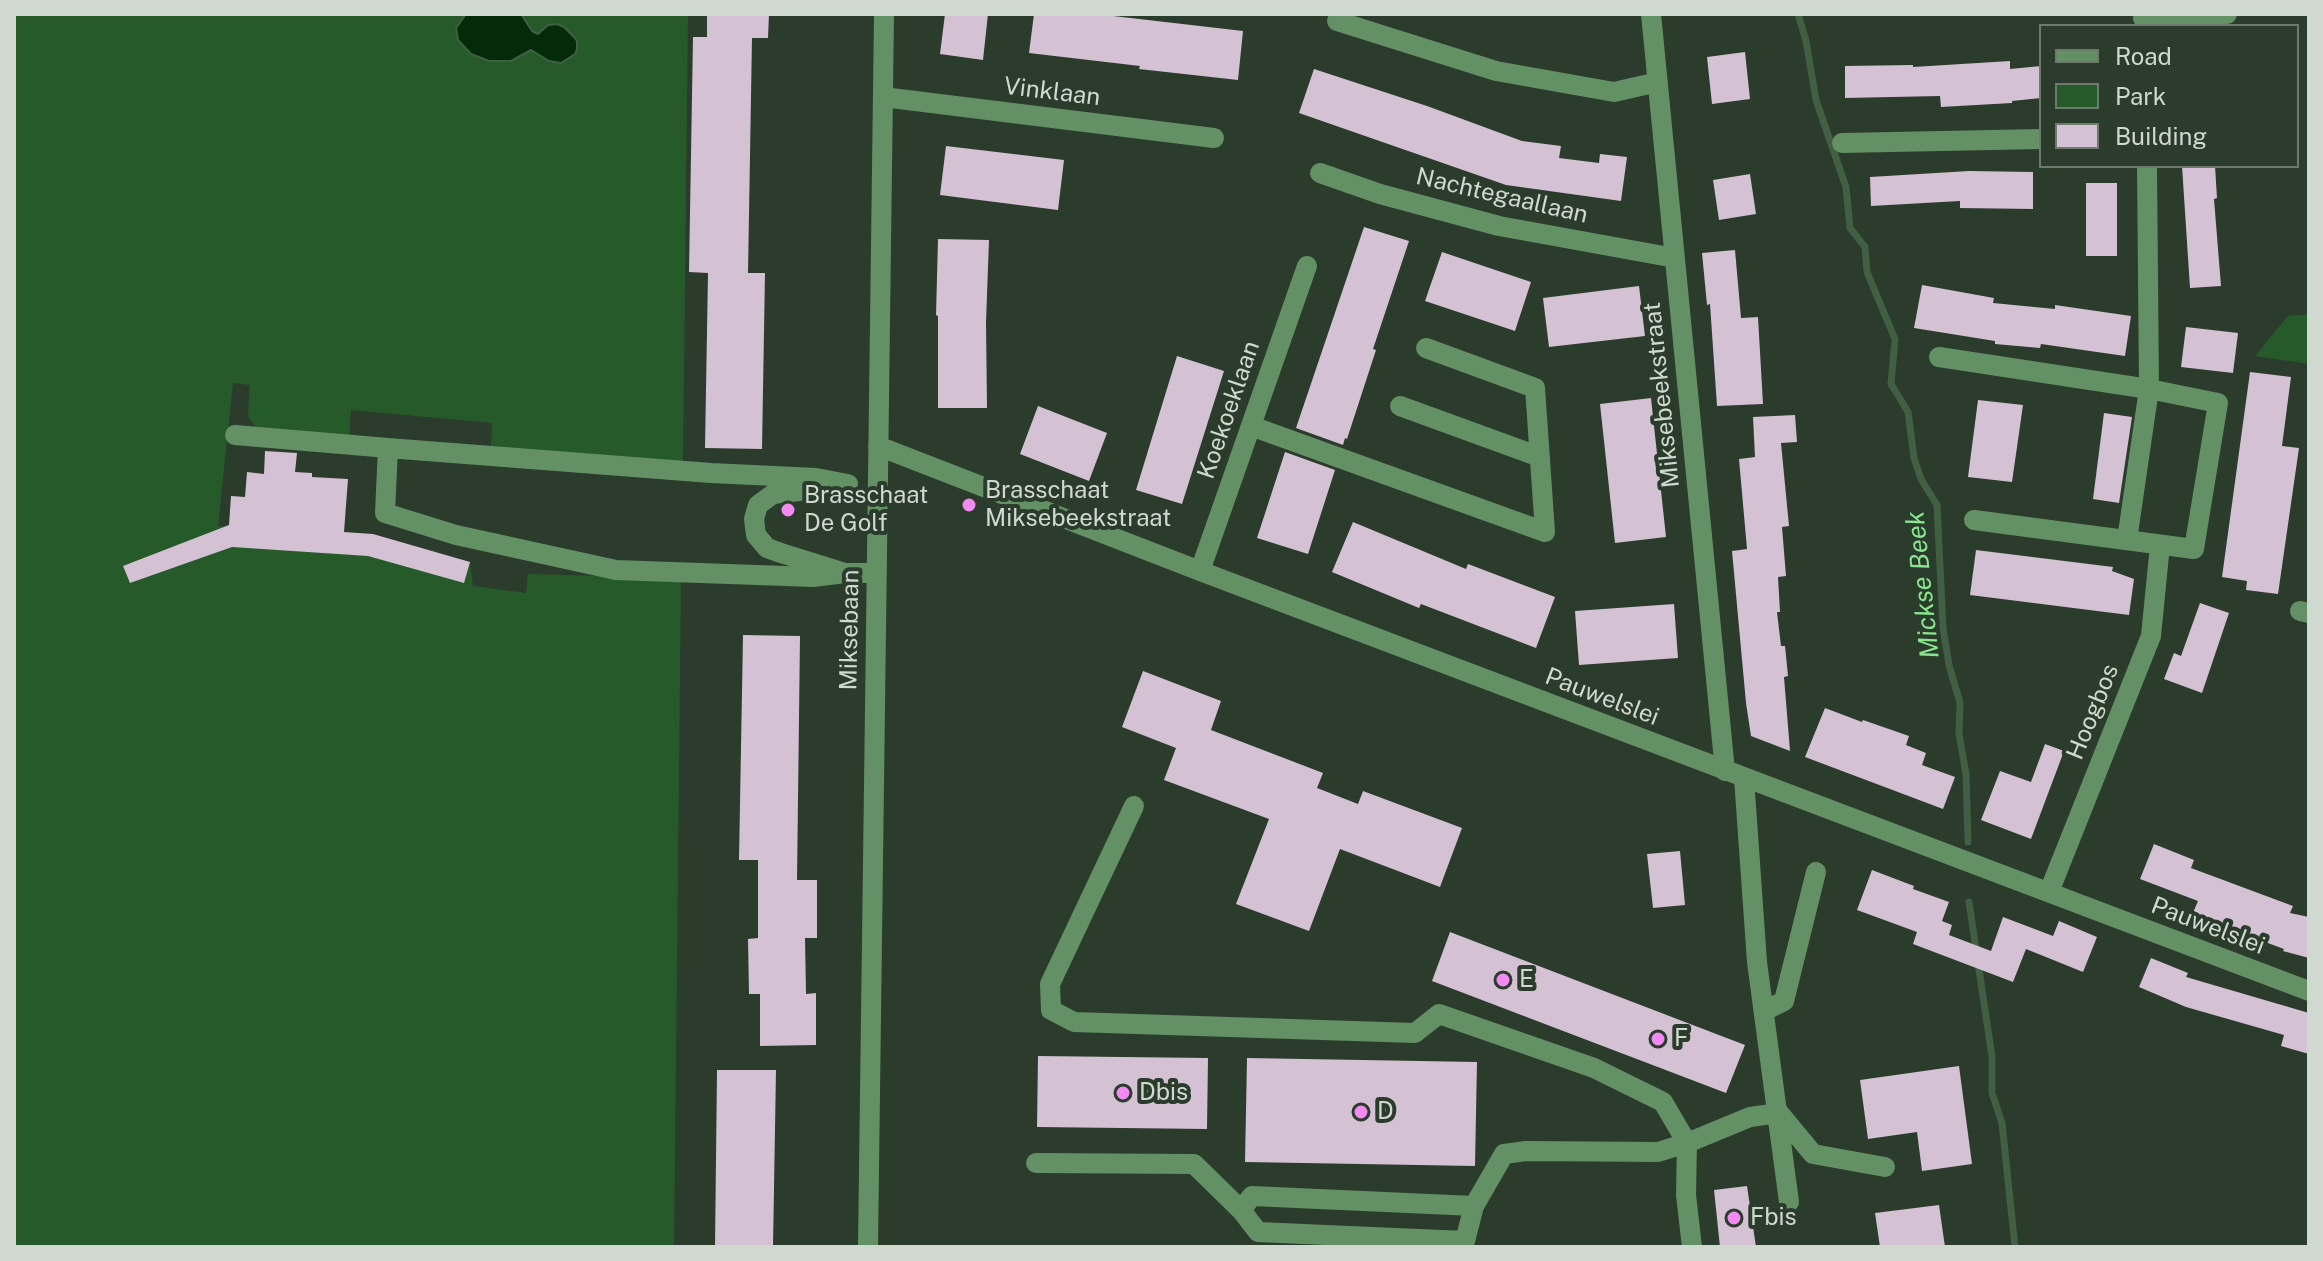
<!DOCTYPE html>
<html>
<head>
<meta charset="utf-8">
<style>
  body { margin:0 }
  #map { position:relative; width:2323px; height:1261px; overflow:hidden; background:#2b3b2c; font-family:"Public Sans",sans-serif }
  canvas { display:block }
  .frame { position:absolute; inset:0; border:16px solid #cfd9cf; pointer-events:none }
  .legend { position:absolute; left:2039px; top:24px; width:260px; height:144px; box-sizing:border-box; background:#2b3b2c; border:2px solid #6d7a6d; margin:0; padding:10px 14px; list-style:none; font-size:24px; color:#cfd9cf }
  .legend li { display:flex; align-items:center; gap:16px; height:40px }
  .legend b { width:40px; border:2px solid #6d7a6d }
</style>
</head>
<body>
<div id="map">
<canvas width="2323" height="1261"></canvas>
<div class="frame"></div>
<ul class="legend">
<li><b style="height:10px;background:#639065"></b>Road</li>
<li><b style="height:22px;background:#275a2b"></b>Park</li>
<li><b style="height:22px;background:#d4c1d3"></b>Building</li>
</ul>
</div>
<script>
const ctx = document.querySelector('canvas').getContext('2d');
ctx.lineJoin = 'round';
function fillPath(path, color) { ctx.fillStyle = color; ctx.fill(path, 'evenodd'); }
const shape = rows => new Path2D(rows.map(r => 'M' + r).join(''));
function stroke(path, color, width, dash) { ctx.strokeStyle = color; ctx.lineWidth = width; ctx.lineCap = dash ? 'butt' : 'round'; ctx.setLineDash(dash || []); ctx.stroke(path); }
function drawText(font, color, halo, rows, align = 'center') {
  ctx.font = font + ' "Public Sans",sans-serif'; ctx.lineWidth = 8; ctx.setLineDash([]); ctx.textBaseline = 'middle'; ctx.strokeStyle = halo; ctx.fillStyle = color; for (const [text, x, y, turn = 0] of rows) {
    ctx.save(); ctx.translate(x, y); ctx.rotate((+turn || 0) * Math.PI / 180); ctx.textAlign = isNaN(turn) ? turn : align; if (halo) ctx.strokeText(text, 0, 0); ctx.fillText(text, 0, 0); ctx.restore();
  }
}
fillPath(shape([
  [14,14,688,14,683,464,491,446,492,423,351,410,349,437,257,427,251,421,248,415,250,385,233,383,218,526,373,537,470,563,473,586,526,593,528,574,681,578,674,1247,14,1247],
  [2309,314,2309,364,2255,356,2288,316]
]), '#275a2b');
const water = shape([
  [466,14,521,14,532,31,538,34,548,25,557,24,564,27,573,36,577,41,577,49,575,54,561,63,549,61,531,50,511,61,489,61,471,54,458,40,456,28,466,14]
]);
fillPath(water, '#032b09');
stroke(water, '#405f44', 2);
stroke(shape([
  [1798,14,1806,41,1816,100,1846,187,1850,228,1865,247,1867,272,1895,339,1891,384,1908,412,1914,458,1921,479,1937,505,1943,628,1949,665,1960,703,1959,734,1966,774,1968,842],
  [1969,902,1992,1057,1992,1093,2002,1123,2015,1247]
]), '#405f44', 7);
fillPath(shape([
  [707,14,769,14,768,38,752,38,748,273,765,273,762,449,705,448,708,273,689,272,693,37,707,37],
  [945,14,988,14,983,60,940,54],
  [1034,14,1096,14,1243,31,1238,80,1139,69,1140,66,1029,53],
  [1745,52,1750,99,1712,104,1707,57],
  [2010,61,2010,69,2041,66,2041,98,2012,101,2012,103,1941,107,1940,96,1845,98,1845,66,1913,65,1913,67],
  [1314,69,1427,106,1522,141,1561,146,1559,158,1599,163,1600,154,1627,157,1621,201,1506,185,1299,113],
  [946,146,1064,160,1058,210,940,195],
  [2182,166,2215,166,2217,198,2214,199,2221,286,2190,288],
  [1969,171,2033,172,2033,209,1960,208,1960,201,1871,206,1870,177],
  [1750,174,1756,214,1719,220,1713,180],
  [2086,183,2117,183,2117,256,2086,256],
  [1364,227,1409,241,1373,349,1376,350,1347,439,1345,438,1343,445,1296,428],
  [938,239,989,240,986,322,987,408,938,408,938,316,936,315],
  [1735,250,1741,318,1758,317,1763,404,1717,406,1710,304,1707,305,1702,253],
  [1442,252,1531,282,1515,331,1425,301],
  [1922,285,1994,298,1993,303,2055,309,2055,305,2131,316,2125,356,2041,344,2040,348,1995,344,1995,341,1914,328],
  [1639,286,1645,336,1549,347,1543,298],
  [2186,327,2238,333,2233,373,2181,367],
  [1177,356,1224,371,1182,504,1136,490],
  [2250,372,2291,377,2282,446,2299,448,2278,594,2246,590,2247,581,2222,577],
  [1651,398,1666,537,1615,543,1600,404],
  [1978,400,2023,405,2012,482,1968,477],
  [1038,406,1107,433,1089,481,1020,454],
  [2104,413,2132,417,2119,503,2093,499],
  [1795,415,1797,442,1781,443,1789,526,1782,527,1786,576,1778,577,1780,612,1777,612,1781,646,1785,646,1788,676,1784,677,1790,751,1751,736,1746,703,1732,551,1747,549,1739,459,1755,457,1753,417],
  [265,451,297,453,295,472,312,473,312,477,348,479,344,532,373,534,470,562,464,583,368,556,232,547,130,583,123,566,229,525,231,496,245,497,247,472,264,474],
  [1285,452,1335,470,1308,554,1257,538],
  [1353,522,1466,569,1468,564,1555,597,1536,648,1421,604,1419,608,1332,572],
  [1976,550,2113,567,2112,571,2134,579,2129,615,1970,595],
  [2200,603,2229,613,2202,693,2164,679,2174,653,2181,656],
  [1674,604,1678,658,1579,665,1575,611],
  [743,635,800,636,797,880,817,880,817,938,805,938,806,994,816,993,816,1045,760,1046,760,994,749,994,748,939,758,938,758,860,739,860],
  [1143,671,1221,701,1211,730,1323,773,1317,788,1358,804,1363,791,1462,828,1440,887,1340,849,1309,931,1236,904,1269,819,1164,780,1176,748,1122,727],
  [1825,708,1862,722,1863,720,1909,736,1906,745,1926,753,1922,765,1955,777,1943,809,1805,757],
  [2045,744,2064,751,2031,839,1981,820,2000,771,2031,782],
  [2154,844,2194,860,2191,868,2293,906,2290,913,2309,917,2309,958,2283,951,2284,949,2192,915,2198,901,2140,879],
  [1680,851,1685,905,1653,908,1647,854],
  [1872,870,1914,886,1913,889,1949,902,1942,921,1952,925,1949,935,1991,951,2003,917,2053,936,2059,921,2097,937,2083,972,2026,949,2013,982,1913,944,1917,932,1857,910],
  [1450,932,1745,1045,1726,1093,1432,981],
  [2151,958,2188,973,2186,977,2309,1013,2309,1054,2281,1046,2284,1035,2186,1007,2139,987],
  [1038,1056,1208,1058,1207,1129,1037,1127],
  [1247,1058,1477,1062,1475,1166,1245,1162],
  [1959,1066,1972,1164,1922,1171,1917,1132,1868,1139,1860,1080],
  [717,1070,776,1070,773,1247,715,1247],
  [1747,1186,1756,1247,1720,1247,1714,1190],
  [1939,1205,1945,1247,1880,1247,1875,1213]
]), '#d4c1d3');
stroke(shape([
  [1651,14,1725,771],
  [2143,18,2227,14],
  [1337,21,1496,71,1614,92,1658,82],
  [883,97,1214,138],
  [1842,143,2041,139],
  [1320,173,1380,194,1499,226,1675,258],
  [1939,357,2149,389,2218,403,2194,549,1974,520],
  [1400,406,1540,457],
  [1251,426,1545,532,1535,388,1426,348],
  [235,435,388,448],
  [878,446,1200,571,2309,991],
  [834,487,773,494,758,505,754,519,756,535,767,548,781,553,845,573,877,573],
  [2127,540,2149,389,2147,166],
  [1200,571,1307,266],
  [845,573,813,577,616,570,456,535,385,513,388,448,711,473,816,478,848,484],
  [2300,611,2309,613],
  [1744,778,1757,962,1789,1202],
  [1134,806,1050,984,1051,1010,1074,1022,1415,1033,1439,1014,1594,1068,1663,1102,1687,1143,1750,1117,1779,1113],
  [2049,892,2151,636,2160,545],
  [1764,1011,1784,1001,1816,872],
  [1779,1113,1813,1154,1885,1167],
  [1036,1163,1194,1164,1241,1210,1252,1196,1474,1206,1504,1154,1526,1151,1658,1152,1687,1143,1686,1195,1692,1247],
  [1241,1210,1258,1232,1465,1241,1474,1206],
  [868,1247,884,14]
]), '#639065', 20);
for (const [x, y, r, color] of [
  [969,505,8,"#f28af2"],
  [788,510,8,"#f28af2"],
  [1503,980,8,"#f28af2"],
  [1658,1039,8,"#f28af2"],
  [1123,1093,8,"#f28af2"],
  [1361,1112,8,"#f28af2"],
  [1734,1218,8,"#f28af2"]
]) { const dot = new Path2D(); dot.arc(x, y, r, 0, 2 * Math.PI); ctx.fillStyle = color; ctx.fill(dot); stroke(dot, '#2b3b2c', 3); }
drawText('24px', '#cfd9cf', '#2b3b2c', [
  ["Vinklaan",1052,92,7],
  ["Nachtegaallaan",1502,196,13],
  ["Miksebeekstraat",1662,395,-96],
  ["Koekoeklaan",1229,410,-71],
  ["Miksebaan",850,630,-89],
  ["Pauwelslei",1602,697,21],
  ["Hoogbos",2093,712,-68],
  ["Pauwelslei",2208,926,21]
]);
drawText('24px', '#cfd9cf', '#2b3b2c', [
  ["Brasschaat",985,491],
  ["Miksebeekstraat",985,519],
  ["Brasschaat",804,496],
  ["De Golf",804,524],
  ["E",1519,980],
  ["F",1674,1039],
  ["Dbis",1139,1093],
  ["D",1377,1112],
  ["Fbis",1750,1218]
], 'left');
drawText('italic 26px', '#87e68d', '#2b3b2c', [
  ["Mickse Beek",1923,585,-96]
]);
</script>
</body>
</html>
